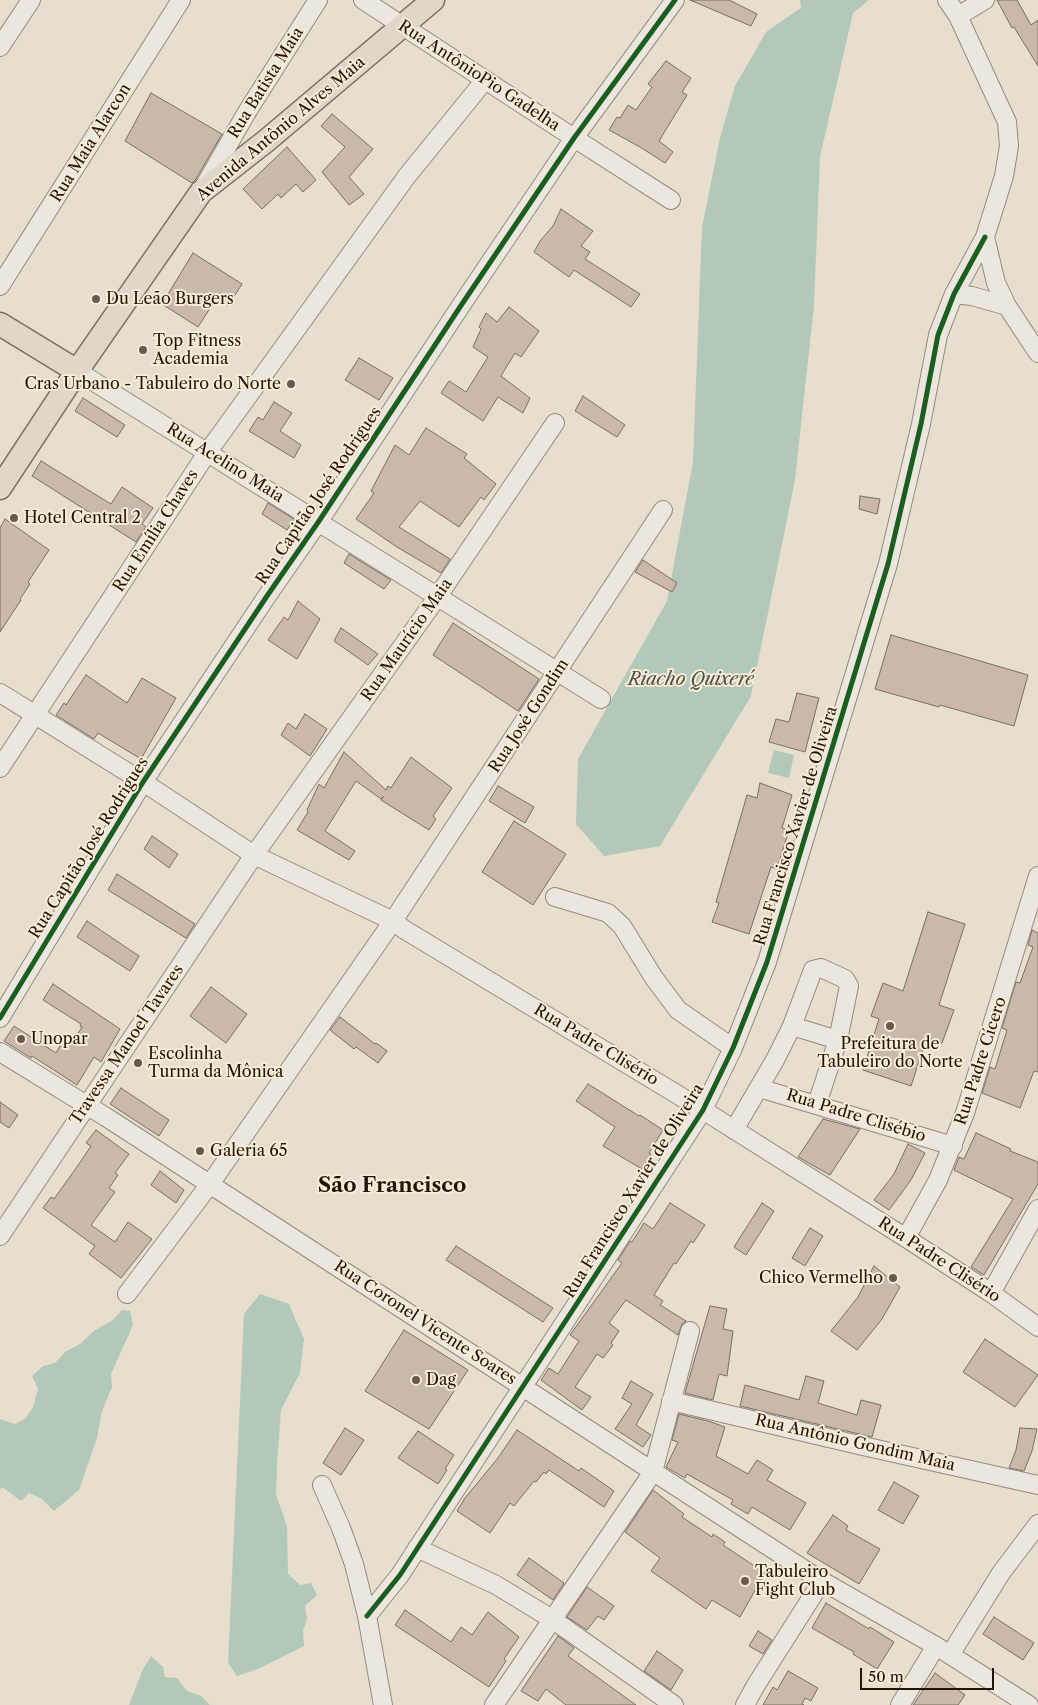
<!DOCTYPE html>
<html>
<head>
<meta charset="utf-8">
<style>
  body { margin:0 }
  #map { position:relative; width:1038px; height:1705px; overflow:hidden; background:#e8decd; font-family:"Libre Caslon Text",serif }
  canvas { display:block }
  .scale { position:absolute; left:860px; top:1668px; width:134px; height:22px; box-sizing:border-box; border:2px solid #251405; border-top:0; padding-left:6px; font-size:15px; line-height:18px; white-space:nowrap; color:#251405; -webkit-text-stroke:4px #f7ecd7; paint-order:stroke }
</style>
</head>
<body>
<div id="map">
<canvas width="1038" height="1705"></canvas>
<div class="scale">50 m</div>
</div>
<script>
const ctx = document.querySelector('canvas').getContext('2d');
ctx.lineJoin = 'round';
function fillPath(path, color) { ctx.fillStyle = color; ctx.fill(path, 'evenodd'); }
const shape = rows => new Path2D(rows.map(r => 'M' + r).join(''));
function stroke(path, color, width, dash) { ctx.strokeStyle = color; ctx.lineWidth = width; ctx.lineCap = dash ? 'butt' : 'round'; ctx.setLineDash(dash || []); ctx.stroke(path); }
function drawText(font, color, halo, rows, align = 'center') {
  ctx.font = font + ' "Libre Caslon Text",serif'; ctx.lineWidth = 4; ctx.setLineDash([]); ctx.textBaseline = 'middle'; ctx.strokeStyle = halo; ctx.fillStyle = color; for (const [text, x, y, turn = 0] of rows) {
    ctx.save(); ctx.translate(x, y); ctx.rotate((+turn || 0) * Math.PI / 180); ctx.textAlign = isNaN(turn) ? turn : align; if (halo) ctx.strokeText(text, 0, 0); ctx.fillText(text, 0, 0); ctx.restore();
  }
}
fillPath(shape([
  [800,0,869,0,853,13,820,157,814,305,795,480,751,696,660,846,604,856,576,824,578,759,667,601,693,462,702,227,720,138,735,86,766,32,801,8],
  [774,750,794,755,789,778,768,773],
  [260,1294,289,1304,304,1339,300,1373,281,1410,277,1465,276,1495,287,1526,288,1574,300,1585,311,1583,317,1595,305,1606,307,1619,303,1631,304,1646,260,1668,237,1676,228,1663,244,1314],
  [122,1310,130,1311,133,1325,111,1374,112,1387,102,1411,97,1438,79,1490,54,1511,42,1499,29,1493,21,1501,2,1487,0,1490,0,1419,15,1424,25,1419,33,1407,38,1389,32,1376,43,1366,55,1363,65,1352,80,1344,95,1330,113,1320],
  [151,1656,163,1667,165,1677,177,1678,187,1691,201,1696,210,1705,129,1705,143,1669]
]), '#b2c8b9');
const building = shape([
  [690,0,729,0,757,14,751,26,690,0],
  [997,0,1017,0,1031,25,1038,20,1038,66,1014,27,1012,28,997,0],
  [666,61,691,78,682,92,687,95,659,141,673,152,665,163,640,147,609,130,617,117,620,118,628,105,636,110,652,87,648,84,666,61],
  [151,93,222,134,196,179,192,183,125,141,151,93],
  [332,114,373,149,349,177,364,194,349,205,322,172,345,147,321,126,332,114],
  [287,147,316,180,303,192,296,184,281,198,278,194,262,209,243,189,287,147],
  [561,209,593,231,581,246,590,252,585,259,640,294,631,307,574,270,569,277,534,252,540,241,553,226,561,209],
  [193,253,242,284,228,306,216,299,198,327,162,304,193,253],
  [509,307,539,331,521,357,515,353,501,376,530,398,523,413,498,397,483,421,441,393,449,381,466,392,488,357,473,347,481,329,479,327,486,313,497,322,509,307],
  [359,358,393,378,379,400,345,380,359,358],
  [583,396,625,425,617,437,575,411,583,396],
  [83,398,125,425,117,437,75,411,83,398],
  [274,402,292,413,280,431,301,445,294,458,249,431,258,417,263,420,274,402],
  [426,428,467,454,464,458,496,484,484,500,481,497,459,527,420,501,399,527,450,559,441,573,397,547,356,519,374,493,371,491,395,445,409,455,426,428],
  [41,461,111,504,122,487,153,508,142,524,146,527,136,542,32,476,41,461],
  [860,496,880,499,877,514,859,509,860,496],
  [268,503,294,519,287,530,262,514,268,503],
  [5,519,49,550,28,582,30,584,20,599,21,600,0,632,0,528,5,519],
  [349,554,391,580,384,589,344,563,349,554],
  [643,560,677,583,672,592,635,572,643,560],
  [298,601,320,619,297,659,268,640,284,617,288,620,298,601],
  [453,623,539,679,518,711,433,655,453,623],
  [341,628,378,654,368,665,334,641,341,628],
  [891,635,1028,675,1014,726,940,705,939,707,875,689,891,635],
  [86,675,127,703,142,678,176,698,141,759,98,733,94,739,56,715,64,703,66,705,86,675],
  [797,693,819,698,805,752,769,742,776,719,789,722,797,693],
  [305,714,327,729,310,756,281,735,288,723,296,729,305,714],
  [344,752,386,790,388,786,391,788,411,757,452,788,433,816,436,819,429,830,381,800,384,796,381,799,356,781,325,831,355,851,349,860,297,830,308,812,307,810,319,784,324,788,344,752],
  [760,783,792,795,782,828,789,830,777,869,771,867,749,934,712,922,719,903,716,902,747,795,757,798,760,783],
  [498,786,534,807,525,823,489,801,498,786],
  [514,821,566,854,533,905,482,872,514,821],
  [152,836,178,854,169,868,144,849,152,836],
  [117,874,195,924,186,938,108,890,117,874],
  [928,912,965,924,939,1005,954,1010,942,1043,927,1037,911,1086,863,1070,879,1019,871,1016,883,983,903,991,928,912],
  [87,921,139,956,130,971,77,937,87,921],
  [1032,930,1038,933,1038,1072,1034,1071,1020,1108,982,1093,990,1067,995,1069,1007,1030,1002,1028,1016,982,1020,983,1033,947,1028,945,1032,930],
  [53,984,120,1029,101,1062,94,1057,77,1085,32,1056,31,1058,4,1041,14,1026,56,1053,60,1046,67,1050,82,1027,80,1026,81,1024,43,1000,53,984],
  [211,987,247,1014,226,1043,190,1016,211,987],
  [340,1017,375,1044,376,1043,387,1051,378,1063,356,1047,354,1049,330,1030,340,1017],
  [588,1084,639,1116,640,1115,663,1130,649,1153,651,1154,642,1169,603,1146,615,1127,576,1101,588,1084],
  [121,1088,169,1120,159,1136,110,1104,121,1088],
  [0,1102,18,1115,9,1128,0,1122,0,1102],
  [823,1119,860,1129,830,1175,798,1157,823,1119],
  [96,1130,129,1154,115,1173,118,1175,109,1188,115,1192,91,1225,115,1242,128,1222,152,1239,121,1278,89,1254,95,1246,43,1208,51,1197,54,1199,79,1164,91,1146,86,1143,96,1130],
  [976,1133,1011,1149,1010,1151,1038,1162,1038,1184,984,1275,971,1267,1013,1199,954,1170,959,1157,964,1159,976,1133],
  [908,1144,925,1153,911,1180,889,1210,874,1200,894,1174,908,1144],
  [160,1171,184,1190,176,1203,151,1185,160,1171],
  [670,1203,705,1225,693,1243,691,1241,676,1264,674,1263,654,1295,663,1301,660,1305,686,1321,682,1324,678,1335,626,1300,609,1323,619,1331,611,1343,613,1345,603,1358,597,1354,575,1387,591,1397,582,1410,541,1380,549,1368,558,1374,579,1341,570,1335,622,1263,618,1260,630,1241,632,1242,644,1223,653,1229,670,1203],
  [762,1203,774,1211,746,1255,734,1247,762,1203],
  [810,1228,823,1236,805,1266,792,1258,810,1228],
  [456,1246,553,1308,543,1322,446,1260,456,1246],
  [874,1266,900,1287,882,1319,857,1350,831,1331,858,1297,874,1266],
  [710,1306,727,1309,723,1329,733,1331,727,1376,719,1374,713,1400,685,1393,710,1306],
  [404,1330,468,1370,429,1429,365,1391,404,1330],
  [985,1339,1038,1375,1015,1407,963,1372,985,1339],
  [806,1376,824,1381,818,1403,857,1415,861,1400,881,1405,872,1437,740,1406,745,1385,799,1400,806,1376],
  [631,1381,653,1394,636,1425,651,1435,643,1447,615,1429,632,1404,622,1398,631,1381],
  [679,1414,708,1421,725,1427,716,1456,748,1474,757,1460,773,1470,767,1480,806,1503,790,1530,752,1507,748,1514,731,1504,733,1500,687,1474,685,1478,666,1467,678,1442,672,1440,679,1414],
  [345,1428,364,1440,341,1475,323,1463,345,1428],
  [1020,1428,1037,1429,1032,1451,1024,1471,1009,1468,1016,1450,1020,1428],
  [517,1430,579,1471,581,1468,614,1491,604,1507,549,1470,546,1474,544,1472,536,1482,534,1481,514,1506,510,1503,490,1533,457,1511,465,1498,498,1458,517,1430],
  [418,1431,454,1455,445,1469,447,1470,438,1484,398,1458,418,1431],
  [894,1482,919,1496,903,1524,878,1510,894,1482],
  [653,1490,684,1514,682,1517,712,1537,713,1534,725,1542,723,1545,765,1573,740,1617,712,1600,706,1609,651,1571,660,1558,625,1532,653,1490],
  [833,1515,848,1526,846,1530,880,1549,859,1584,807,1553,833,1515],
  [529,1558,564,1583,553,1600,517,1575,529,1558],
  [587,1587,614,1606,604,1620,598,1616,587,1630,567,1617,587,1587],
  [826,1603,869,1629,870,1627,894,1642,877,1669,853,1654,854,1652,812,1628,826,1603],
  [405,1610,451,1642,461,1627,472,1635,488,1612,519,1637,504,1659,506,1661,489,1687,395,1625,405,1610],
  [994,1617,1034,1643,1023,1660,983,1634,994,1617],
  [758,1631,772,1640,763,1654,749,1646,758,1631],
  [558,1636,574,1648,568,1656,636,1705,566,1705,546,1689,538,1701,521,1691,558,1636],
  [657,1651,683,1670,671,1690,644,1671,657,1651],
  [788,1671,818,1688,811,1701,805,1698,802,1704,804,1705,763,1705,773,1687,777,1690,788,1671],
  [935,1673,965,1695,958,1705,913,1705,935,1673]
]);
fillPath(building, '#c9b8ab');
stroke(building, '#776f64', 1);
const minor = shape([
  [363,0,574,138,671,200],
  [947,0,958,16,1007,122,1009,146,1004,176,985,237,996,283,1007,306,1038,353],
  [958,16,985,0],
  [0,47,31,0],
  [205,185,247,112,318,0],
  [0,286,181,0],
  [954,294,972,296,1007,306],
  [77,371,601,699],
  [0,693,143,782,254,855,393,921,405,930,703,1110,906,1238,991,1293,1038,1327],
  [0,768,207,453,407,176,485,80],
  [555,897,608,913,622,926,654,978,678,1010,733,1048],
  [0,1018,143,782,267,596,319,521,462,304,574,138,675,0],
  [792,1026,838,1040],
  [0,1052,106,1117,822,1581,936,1646,1029,1705],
  [759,1088,953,1146],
  [734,1130,775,1060,792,1026,813,970,821,968,845,979,849,986,838,1040,817,1104],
  [0,1236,254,855,438,596,555,423],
  [906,1238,938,1180,965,1113,1038,876],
  [991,1293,1038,1209],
  [127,1294,210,1184,393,921,663,510],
  [671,1401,863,1446,1038,1485],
  [322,1485,341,1528,354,1564,367,1616,383,1705],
  [417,1548,496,1585,552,1619,674,1705],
  [367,1616,400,1575,703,1110,733,1048,767,962,888,564,921,424,938,335,954,294,985,237],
  [950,1655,1001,1573,1038,1524],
  [494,1705,653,1472,690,1331],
  [745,1705,756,1685,822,1581],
  [900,1705,936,1646]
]);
const major = shape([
  [0,324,77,371],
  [0,488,77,371,201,192,266,141,433,0]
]);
stroke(minor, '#928a7f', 20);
stroke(major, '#776f64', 25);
stroke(minor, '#ece7de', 18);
stroke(major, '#e0d7ca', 22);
stroke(shape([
  [0,1018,143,782,267,596,319,521,462,304,574,138,675,0],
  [367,1616,400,1575,703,1110,733,1048,767,962,888,564,921,424,938,335,954,294,985,237]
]), '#1b5e20', 5);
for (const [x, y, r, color] of [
  [96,299,5,"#695b4b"],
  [143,350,5,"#695b4b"],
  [291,384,5,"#695b4b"],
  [14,518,5,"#695b4b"],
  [890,1026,5,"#695b4b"],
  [21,1039,5,"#695b4b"],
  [138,1063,5,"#695b4b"],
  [200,1151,5,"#695b4b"],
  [893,1278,5,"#695b4b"],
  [416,1380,5,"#695b4b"],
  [745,1581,5,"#695b4b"]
]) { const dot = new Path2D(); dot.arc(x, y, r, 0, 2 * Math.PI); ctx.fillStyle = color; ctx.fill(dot); stroke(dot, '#f7ecd7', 2); }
drawText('16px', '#251405', '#f7ecd7', [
  ["Rua AntônioPio Gadelha",479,76,33],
  ["Rua Batista Maia",266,83,-58],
  ["Avenida Antônio Alves Maia",281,129,-40],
  ["Rua Maia Alarcon",91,143,-58],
  ["Rua Acelino Maia",225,463,32],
  ["Rua Capitão José Rodrigues",319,496,-56],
  ["Rua Emília Chaves",156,531,-57],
  ["Rua Maurício Maia",407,640,-55],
  ["Rua José Gondim",529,716,-57],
  ["Rua Francisco Xavier de Oliveira",796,826,-73],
  ["Rua Capitão José Rodrigues",89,848,-58],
  ["Travessa Manoel Tavares",127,1045,-56],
  ["Rua Padre Clisério",596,1045,31],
  ["Rua Padre Cícero",981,1061,-72],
  ["Rua Padre Clisébio",856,1116,17],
  ["Rua Francisco Xavier de Oliveira",634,1191,-58],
  ["Rua Padre Clisério",939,1260,33],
  ["Rua Coronel Vicente Soares",425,1323,33],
  ["Rua Antônio Gondim Maia",855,1443,13]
]);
drawText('16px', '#251405', '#f7ecd7', [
  ["Du Leão Burgers",106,299],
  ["Top Fitness",153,341],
  ["Academia",153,359],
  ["Cras Urbano - Tabuleiro do Norte",281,384,"right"],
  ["Hotel Central 2",24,518],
  ["Unopar",31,1039],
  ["Prefeitura de",890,1044,"center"],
  ["Tabuleiro do Norte",890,1062,"center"],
  ["Escolinha",148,1054],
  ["Turma da Mônica",148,1072],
  ["Galeria 65",210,1151],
  ["Chico Vermelho",883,1278,"right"],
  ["Dag",426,1380],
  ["Tabuleiro",755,1572],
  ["Fight Club",755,1590]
], 'left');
drawText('italic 18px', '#4e5041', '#f7ecd7', [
  ["Riacho Quixeré",691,680]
]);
drawText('bold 21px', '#251405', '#f7ecd7', [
  ["São Francisco",392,1186]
]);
</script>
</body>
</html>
